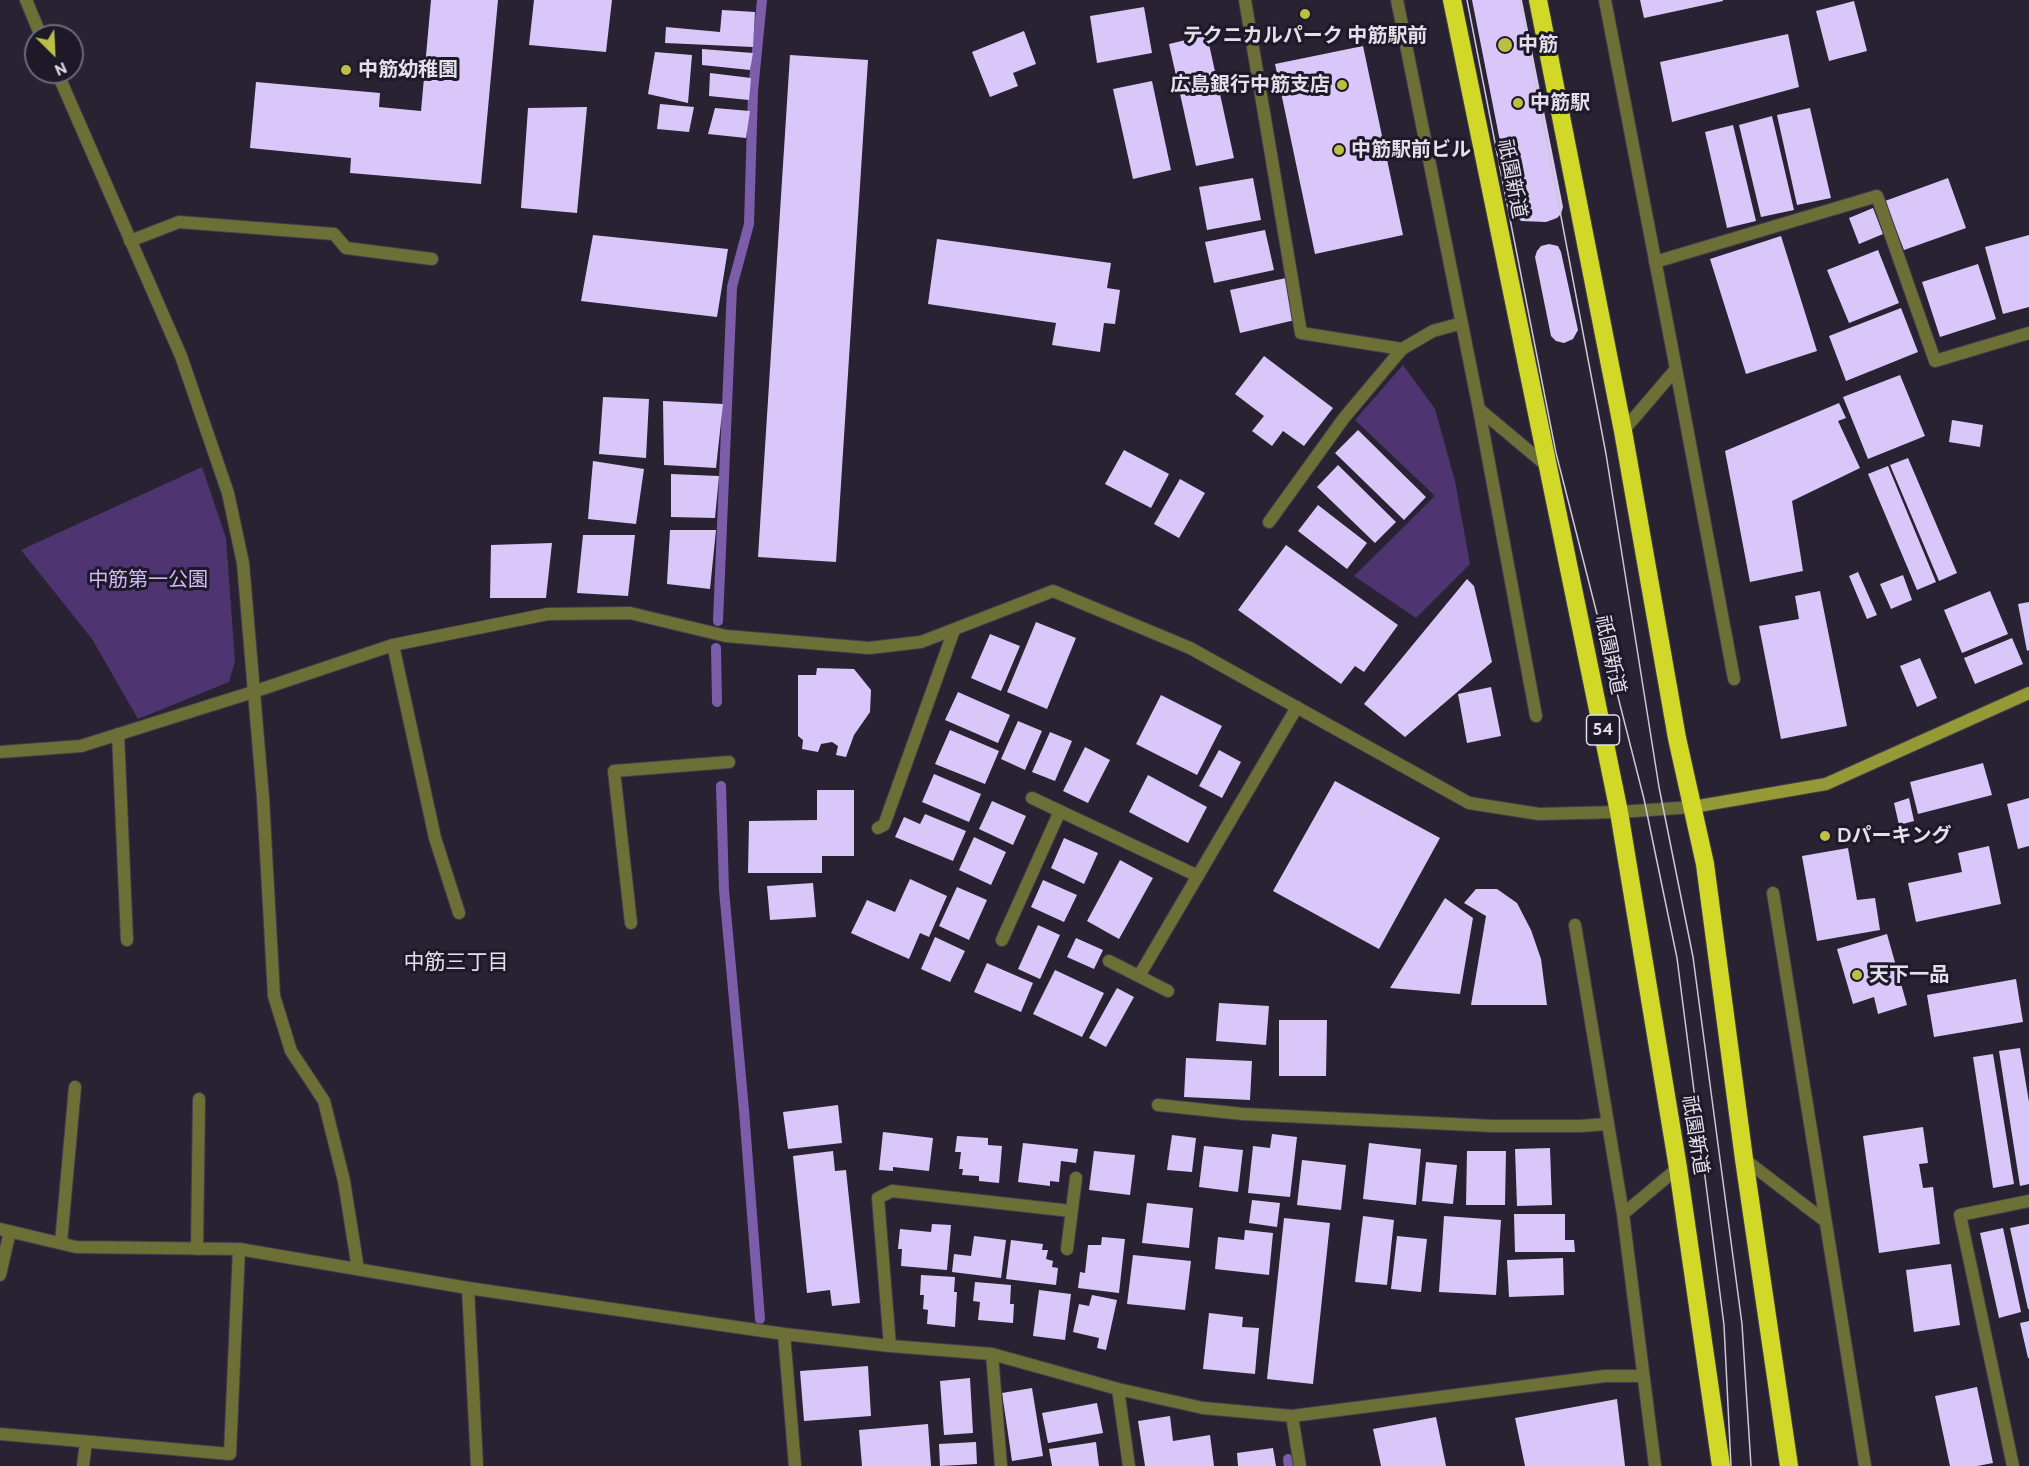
<!DOCTYPE html>
<html>
<head>
<meta charset="utf-8">
<style>
  body { margin:0 }
  #map { position:relative; width:2029px; height:1466px; overflow:hidden; background:#282232; font-family:Cabin,sans-serif }
  canvas { display:block }
  .north { position:absolute; left:24px; top:24px; width:60px; height:60px; box-sizing:border-box; background:#1e1928; border:2px solid #6d6976; border-radius:50%; rotate:156deg; font-size:16px; font-weight:700; line-height:24px; text-align:center; color:#e3e0eb }
  .north::after { content:''; display:block; margin:auto; width:21px; height:27px; background:#bbc045; clip-path:polygon(50% 0,100% 100%,50% 72%,0 100%) }
</style>
</head>
<body>
<div id="map">
<canvas width="2029" height="1466"></canvas>
<div class="north">N</div>
</div>
<script>
const ctx = document.querySelector('canvas').getContext('2d');
ctx.lineJoin = 'round';
function fillPath(path, color) { ctx.fillStyle = color; ctx.fill(path, 'evenodd'); }
const shape = rows => new Path2D(rows.map(r => 'M' + r).join(''));
function stroke(path, color, width, dash) { ctx.strokeStyle = color; ctx.lineWidth = width; ctx.lineCap = dash ? 'butt' : 'round'; ctx.setLineDash(dash || []); ctx.stroke(path); }
function drawText(font, color, halo, rows, align = 'center') {
  ctx.font = font + ' Cabin,"Noto Sans JP",sans-serif'; ctx.lineWidth = 6; ctx.setLineDash([]); ctx.textBaseline = 'middle'; ctx.strokeStyle = halo; ctx.fillStyle = color; for (const [text, x, y, turn = 0] of rows) {
    ctx.save(); ctx.translate(x, y); ctx.rotate((+turn || 0) * Math.PI / 180); ctx.textAlign = isNaN(turn) ? turn : align; if (halo) ctx.strokeText(text, 0, 0); ctx.fillText(text, 0, 0); ctx.restore();
  }
}
fillPath(shape([
  [1403,365,1435,409,1455,481,1470,564,1416,618,1354,576,1435,496,1355,420],
  [202,467,226,538,235,661,229,682,138,719,92,639,21,550]
]), '#4e3471');
stroke(shape([
  [718,621,732,287,749,224,753,91,762,0],
  [716,648,717,702],
  [721,786,724,890,744,1110,760,1319],
  [1288,1459,1289,1466]
]), '#7c5da9', 10);
fillPath(shape([
  [431,0,498,0,481,184,350,173,351,158,250,148,256,82,380,93,379,107,421,111],
  [534,0,612,0,606,52,529,45],
  [1472,0,1522,0,1563,207,1561,214,1557,218,1546,222,1521,221,1514,212],
  [1640,0,1723,0,1723,1,1644,18],
  [1854,1,1867,51,1829,61,1816,11],
  [1144,7,1152,53,1097,63,1090,16],
  [722,10,755,12,753,47,665,43,666,27,720,32],
  [1024,31,1036,64,1013,73,1018,86,990,97,972,52],
  [1788,34,1799,87,1672,122,1660,62],
  [1207,35,1234,158,1196,166,1169,44],
  [1363,46,1403,235,1315,254,1275,64],
  [702,49,753,53,750,70,702,65],
  [655,52,692,55,688,103,648,94],
  [790,55,868,60,836,562,758,557],
  [710,73,751,78,749,100,709,96],
  [1152,81,1171,170,1133,179,1113,89],
  [660,104,694,107,689,132,657,129],
  [587,107,577,213,521,208,528,108],
  [715,108,750,111,746,138,708,134],
  [1810,108,1831,198,1797,205,1777,115],
  [1772,116,1794,210,1761,217,1739,125],
  [1733,125,1756,221,1727,228,1705,132],
  [1253,178,1261,220,1207,230,1199,187],
  [1948,178,1966,228,1904,250,1885,201],
  [1873,208,1883,234,1859,244,1849,218],
  [1265,230,1274,270,1214,283,1205,242],
  [593,235,728,249,717,317,581,301],
  [2029,235,2029,307,2003,314,1985,247],
  [1781,236,1817,351,1746,374,1710,259],
  [937,239,1111,263,1107,288,1120,290,1115,324,1104,323,1100,352,1052,345,1056,323,928,304],
  [1549,244,1558,246,1561,252,1578,330,1573,339,1564,343,1556,341,1551,336,1535,257,1537,251,1541,246],
  [1878,250,1899,303,1849,323,1827,270],
  [1978,264,1996,319,1940,337,1922,282],
  [1286,278,1295,320,1240,333,1230,290],
  [1901,308,1918,352,1846,381,1829,336],
  [1264,356,1333,408,1304,446,1283,431,1272,446,1252,431,1264,416,1235,394],
  [1900,375,1925,436,1868,459,1843,397],
  [603,397,649,399,646,458,599,454],
  [663,401,723,404,716,468,664,465],
  [1839,403,1846,418,1838,421,1860,468,1792,501,1803,571,1750,582,1725,451],
  [1952,420,1983,425,1980,447,1949,442],
  [1358,430,1426,497,1404,520,1335,453],
  [1124,450,1169,474,1151,508,1105,484],
  [1908,458,1957,573,1939,581,1890,465],
  [593,461,644,469,636,524,588,519],
  [1338,465,1396,522,1375,543,1317,487],
  [1888,466,1936,582,1917,590,1868,474],
  [671,474,719,476,715,518,671,517],
  [1180,479,1205,493,1179,538,1154,524],
  [1318,505,1367,543,1347,569,1298,531],
  [670,530,716,530,710,589,667,584],
  [583,535,635,535,628,596,577,593],
  [552,543,546,598,490,598,491,545],
  [1286,545,1398,625,1364,672,1355,666,1341,684,1238,610],
  [1858,572,1877,615,1867,619,1849,576],
  [1903,575,1912,600,1891,609,1880,584],
  [1467,579,1474,586,1492,662,1405,737,1364,704],
  [1820,591,1847,726,1781,739,1759,626,1799,619,1795,596],
  [1990,591,2008,634,1962,653,1944,610],
  [2029,602,2029,650,2027,651,2018,604],
  [1036,622,1076,638,1047,709,1007,692],
  [990,634,1020,646,1001,691,971,678],
  [2012,638,2023,664,1975,684,1964,658],
  [1920,658,1937,698,1917,707,1900,666],
  [817,668,854,669,871,690,870,712,854,735,846,757,836,755,838,746,832,742,821,744,818,752,802,749,803,740,798,736,798,675,816,675],
  [1491,687,1501,736,1467,743,1458,694],
  [958,692,1010,715,998,743,945,720],
  [1161,695,1222,726,1197,775,1136,744],
  [1018,721,1042,731,1025,770,1001,759],
  [950,730,999,751,985,784,935,764],
  [1050,732,1072,741,1055,781,1032,772],
  [1085,747,1110,760,1088,803,1063,791],
  [1219,750,1241,762,1222,798,1199,786],
  [1983,763,1992,795,1918,814,1910,782],
  [934,774,981,794,969,822,922,802],
  [1148,775,1207,807,1188,843,1129,812],
  [1335,781,1440,838,1379,949,1273,891],
  [817,790,854,790,854,856,822,856,822,873,748,873,749,821,817,820],
  [1909,798,1914,821,1899,825,1894,803],
  [2029,798,2029,846,2018,849,2007,804],
  [992,801,1026,816,1013,845,979,829],
  [925,814,966,831,953,861,895,837,904,817,920,824],
  [974,837,1006,852,991,885,959,870],
  [1064,838,1098,853,1084,884,1051,868],
  [1989,846,2001,904,1916,922,1908,883,1962,872,1958,853],
  [1848,848,1857,900,1875,898,1880,930,1817,941,1802,856],
  [1120,860,1153,878,1119,939,1087,921],
  [910,879,947,896,929,937,920,933,909,959,851,933,867,900,895,912],
  [1043,880,1077,895,1064,922,1031,907],
  [813,883,816,917,770,920,767,886],
  [957,887,987,900,969,940,939,926],
  [1476,889,1497,889,1517,903,1531,930,1541,959,1547,1005,1471,1005,1486,916,1464,903],
  [1445,898,1473,918,1460,994,1390,988],
  [1038,925,1060,935,1040,979,1018,969],
  [1887,934,1907,1005,1878,1014,1874,997,1853,1004,1837,949],
  [935,937,965,951,950,982,921,969],
  [1076,938,1103,950,1094,969,1067,957],
  [987,963,1033,983,1021,1012,974,992],
  [1055,970,1104,993,1082,1037,1033,1014],
  [2016,979,2023,1022,1934,1037,1927,995],
  [1117,988,1134,997,1106,1047,1089,1038],
  [1219,1003,1269,1006,1266,1045,1216,1041],
  [1279,1020,1327,1020,1326,1076,1279,1076],
  [2020,1048,2029,1102,2029,1184,2020,1186,1999,1051],
  [1993,1054,2014,1184,1993,1188,1973,1057],
  [1186,1058,1252,1061,1250,1100,1184,1097],
  [838,1105,842,1143,788,1149,783,1112],
  [1923,1127,1928,1163,1919,1164,1923,1188,1933,1187,1940,1244,1879,1253,1863,1136],
  [883,1132,933,1138,929,1171,893,1167,893,1171,879,1170],
  [1272,1134,1297,1137,1290,1197,1248,1193,1253,1146,1270,1148],
  [1172,1135,1196,1138,1192,1172,1167,1170],
  [957,1136,988,1138,988,1145,1002,1146,999,1183,979,1181,979,1176,962,1175,963,1169,959,1169,961,1152,955,1152],
  [1023,1143,1078,1149,1076,1163,1061,1161,1059,1182,1050,1181,1050,1186,1018,1182],
  [1369,1143,1421,1149,1416,1205,1363,1199],
  [1204,1146,1243,1150,1238,1192,1199,1187],
  [1550,1148,1552,1205,1517,1206,1515,1149],
  [833,1151,835,1171,846,1170,860,1303,832,1306,830,1290,807,1293,793,1156],
  [1094,1151,1135,1155,1130,1195,1089,1190],
  [1467,1151,1506,1151,1505,1205,1466,1205],
  [1302,1160,1346,1165,1341,1210,1297,1205],
  [1426,1162,1457,1165,1453,1204,1422,1201],
  [1252,1200,1280,1203,1277,1227,1249,1223],
  [1147,1203,1193,1208,1189,1248,1142,1243],
  [1514,1214,1565,1214,1565,1240,1574,1240,1575,1252,1515,1252],
  [1363,1216,1394,1220,1387,1285,1355,1282],
  [1444,1216,1501,1220,1496,1295,1439,1292],
  [1284,1218,1330,1223,1313,1384,1267,1379],
  [932,1224,951,1225,947,1270,901,1266,902,1249,898,1249,900,1229,931,1232],
  [2029,1224,2029,1309,2028,1309,2010,1228],
  [2003,1228,2021,1312,1999,1318,1980,1233],
  [1245,1230,1273,1233,1269,1275,1215,1269,1218,1237,1244,1240],
  [974,1236,1006,1240,1001,1278,952,1272,954,1254,971,1256],
  [1397,1236,1427,1239,1421,1292,1391,1289],
  [1102,1237,1125,1239,1119,1293,1078,1288,1080,1272,1085,1273,1088,1245,1101,1245],
  [1011,1240,1043,1244,1042,1250,1048,1250,1046,1259,1053,1261,1052,1267,1058,1268,1056,1285,1006,1279],
  [1133,1255,1191,1261,1185,1310,1127,1304],
  [1563,1258,1564,1295,1509,1297,1507,1260],
  [1951,1264,1960,1325,1914,1332,1906,1270],
  [921,1275,955,1277,954,1292,957,1292,955,1327,927,1324,928,1310,923,1309,924,1295,920,1295],
  [975,1282,1011,1285,1010,1304,1014,1304,1013,1323,978,1320,980,1302,973,1301],
  [1039,1290,1071,1294,1065,1340,1033,1336],
  [1092,1295,1117,1300,1106,1350,1097,1348,1099,1338,1073,1332,1079,1304,1089,1306],
  [1209,1313,1243,1317,1242,1327,1259,1328,1255,1374,1203,1369],
  [2029,1321,2029,1358,2028,1358,2020,1323],
  [868,1366,871,1416,804,1421,800,1371],
  [970,1378,973,1433,944,1435,940,1381],
  [1977,1387,1993,1463,1977,1466,1950,1466,1935,1396],
  [1032,1388,1043,1456,1012,1461,1002,1393],
  [1617,1399,1625,1466,1525,1466,1515,1418],
  [1097,1403,1103,1433,1048,1443,1042,1413],
  [1170,1416,1173,1441,1210,1435,1214,1466,1145,1466,1138,1421],
  [1436,1417,1446,1466,1381,1466,1373,1429],
  [928,1424,931,1466,862,1466,859,1430],
  [976,1442,977,1464,940,1466,939,1444],
  [1096,1442,1099,1466,1052,1466,1049,1449],
  [1273,1448,1276,1466,1238,1466,1237,1453]
]), '#dac7fa');
const street = shape([
  [26,0,41,36],
  [1245,0,1301,333,1402,349],
  [1397,0,1479,409,1536,716],
  [1605,0,1676,369,1734,679],
  [57,72,181,356,228,493,243,563,263,798,274,996,291,1051,324,1101,344,1181,358,1269],
  [130,241,179,222,334,234,346,248,432,259],
  [1655,262,1877,196,1935,361,2029,333],
  [1479,409,1547,466],
  [1623,431,1676,369],
  [1269,522,1344,418,1402,349,1433,331,1462,323],
  [393,645,435,838,459,913],
  [118,734,127,940],
  [0,752,81,746,253,692,393,645,548,614,630,613,726,636,869,648,921,642,1053,591,1190,648,1469,803,1539,814,1619,812,1693,807],
  [1032,798,1198,876],
  [878,828,884,825,954,630],
  [1773,893,1865,1466],
  [631,923,614,771,729,762],
  [1575,925,1623,1214,1655,1466],
  [1002,940,1060,811],
  [1109,961,1168,991],
  [1139,976,1297,707],
  [1158,1105,1243,1114,1493,1126,1580,1126,1607,1124],
  [1744,1159,1825,1221],
  [1623,1214,1678,1168],
  [0,1229,76,1247,239,1249,468,1288,784,1334,890,1346,992,1354,1118,1389,1203,1408,1292,1416,1605,1376,1643,1376],
  [61,1243,75,1087],
  [197,1249,199,1099],
  [1067,1249,1076,1178],
  [0,1275,10,1231],
  [468,1288,477,1466],
  [784,1334,795,1466],
  [890,1346,878,1198,892,1191,1071,1211],
  [992,1354,1001,1466],
  [1118,1389,1129,1466],
  [1292,1416,1300,1466],
  [0,1434,230,1454,239,1249],
  [83,1466,86,1442],
  [2013,1466,1960,1215,2029,1201]
]);
const secondary = shape([
  [1693,807,1826,784,2029,693]
]);
const highway = shape([
  [1452,0,1619,812,1678,1168,1721,1466],
  [1538,0,1623,431,1677,738,1705,864,1744,1159,1789,1466]
]);
stroke(street, '#423d4c', 14);
stroke(secondary, '#423d4c', 14);
stroke(highway, '#423d4c', 20);
stroke(street, '#6d7036', 12);
stroke(secondary, '#969a36', 12);
stroke(highway, '#d2d827', 18);
stroke(shape([
  [1467,0,1556,453,1644,799,1677,958,1724,1325,1731,1466],
  [1520,0,1606,454,1659,787,1693,957,1742,1324,1751,1466]
]), '#cbc8d3', 1.5);
for (const [x, y, r, color] of [
  [1305,14,6,"#bbc045"],
  [1505,45,8,"#bbc045"],
  [346,70,6,"#bbc045"],
  [1342,85,6,"#bbc045"],
  [1518,103,6,"#bbc045"],
  [1339,150,6,"#bbc045"],
  [1825,836,6,"#bbc045"],
  [1857,975,6,"#bbc045"]
]) { const dot = new Path2D(); dot.arc(x, y, r, 0, 2 * Math.PI); ctx.fillStyle = color; ctx.fill(dot); stroke(dot, '#1e1928', 2); }
for (const [x, y, w] of [
  [1603,730,33]
]) { const box = new Path2D(); box.roundRect(x - w / 2, y - 15, w, 30, 4.5); ctx.fillStyle = '#1e1928'; ctx.fill(box); stroke(box, '#e3e0eb', 1.5); }
drawText('bold 18px', '#e3e0eb', null, [
  ["54",1603,730]
]);
drawText('bold 20px', '#e3e0eb', '#1e1928', [
  ["テクニカルパーク 中筋駅前",1305,36,"center"],
  ["中筋",1518,45],
  ["中筋幼稚園",358,70],
  ["広島銀行中筋支店",1330,85,"right"],
  ["中筋駅",1530,103],
  ["中筋駅前ビル",1351,150],
  ["Dパーキング",1837,836],
  ["天下一品",1869,975]
], 'left');
drawText('20px', '#e3e0eb', '#1e1928', [
  ["祇園新道",1512,179,79],
  ["祇園新道",1610,655,78],
  ["祇園新道",1695,1135,81]
]);
drawText('20px', '#d0b8f7', '#1e1928', [
  ["中筋第一公園",148,580]
]);
drawText('21px', '#e3e0eb', '#1e1928', [
  ["中筋三丁目",456,963]
]);
</script>
</body>
</html>
